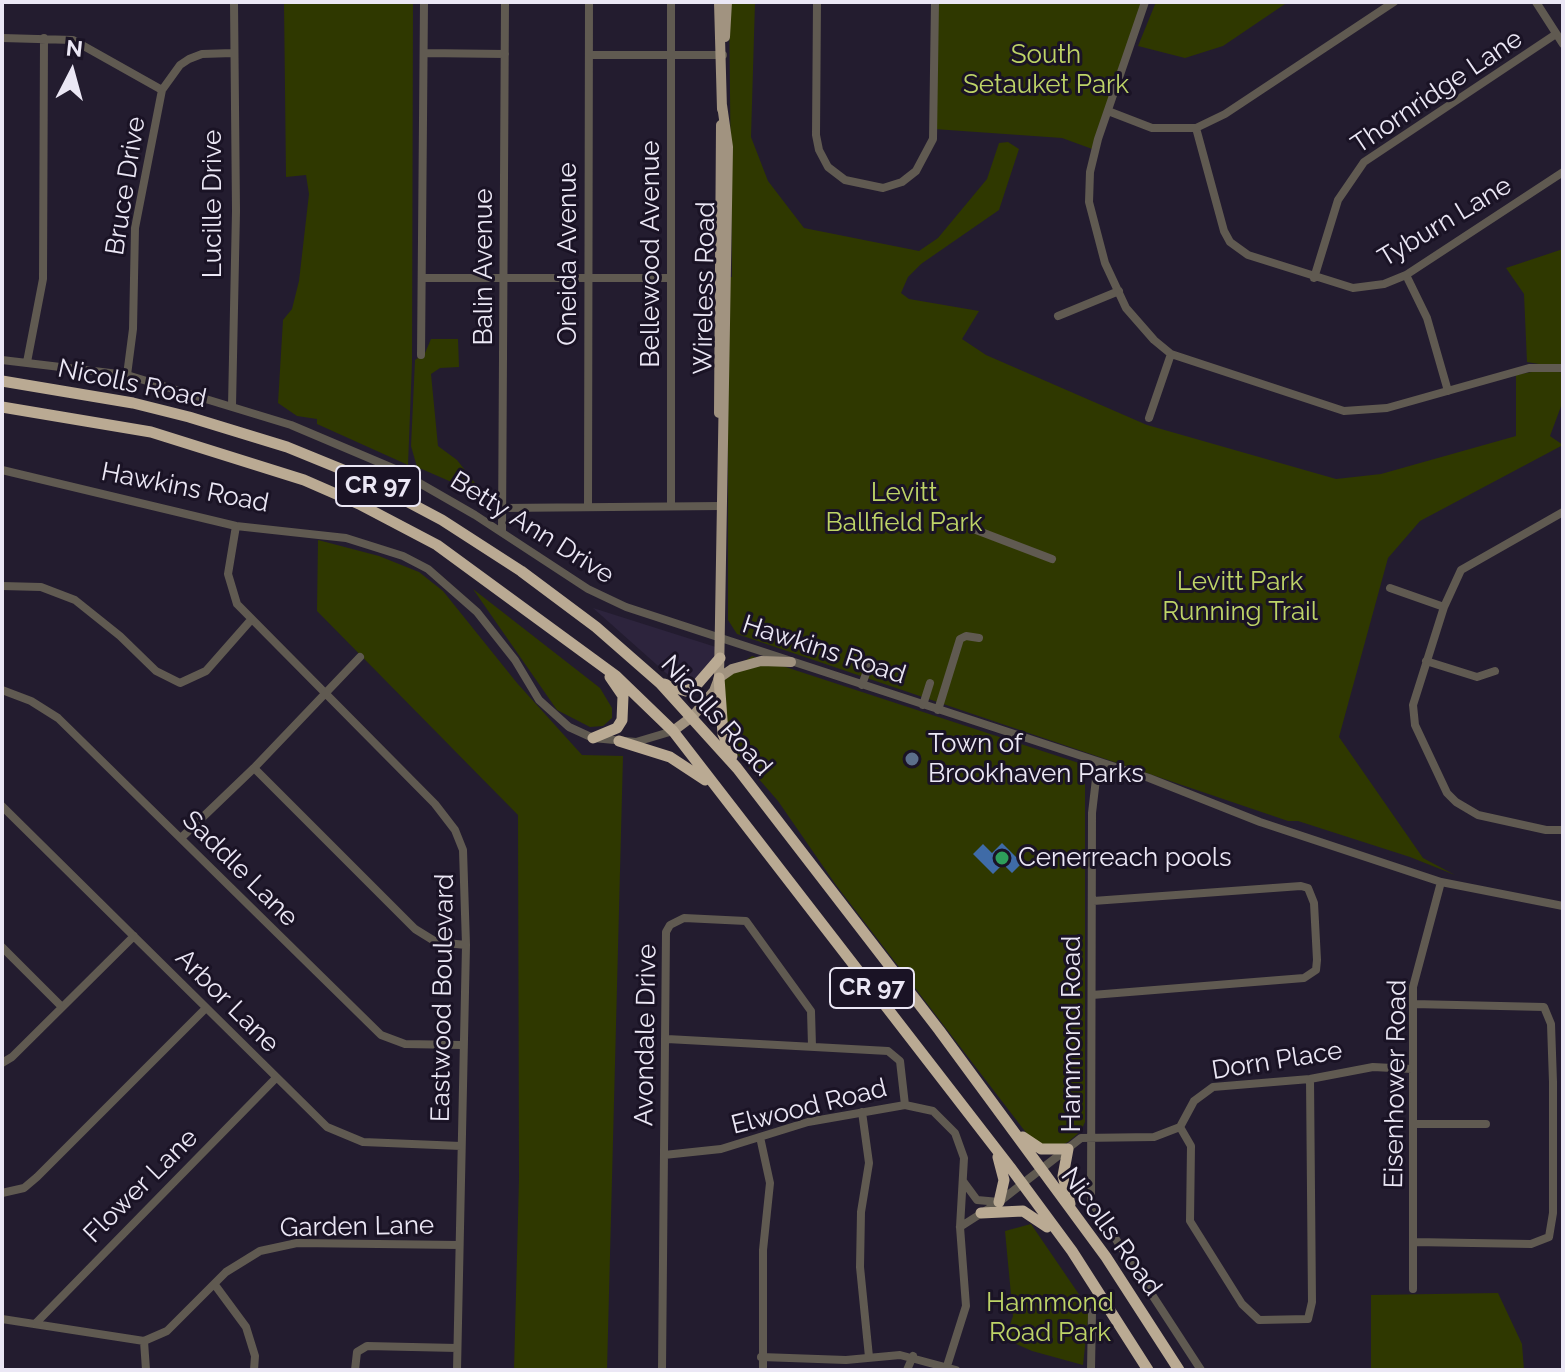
<!DOCTYPE html>
<html>
<head>
<meta charset="utf-8">
<style>
  body { margin:0 }
  #map { position:relative; width:1565px; height:1372px; overflow:hidden; background:#231c2f; font-family:Raleway,sans-serif }
  canvas { display:block }
  .frame { position:absolute; inset:0; border:4px solid #ebe7f5; pointer-events:none }
  .north { position:absolute; left:32px; top:32px; width:80px; height:80px; -webkit-text-stroke:6px #1a1325; paint-order:stroke; rotate:6deg; font-size:22px; font-weight:700; line-height:32px; text-align:center; color:#ebe7f5 }
  .north::after { content:''; display:block; margin:auto; width:28px; height:36px; background:#ebe7f5; clip-path:polygon(50% 0,100% 100%,50% 72%,0 100%) }
</style>
</head>
<body>
<div id="map">
<canvas width="1565" height="1372"></canvas>
<div class="frame"></div>
<div class="north">N</div>
</div>
<script>
const ctx = document.querySelector('canvas').getContext('2d');
ctx.lineJoin = 'round';
function fillPath(path, color) { ctx.fillStyle = color; ctx.fill(path, 'evenodd'); }
const shape = rows => new Path2D(rows.map(r => 'M' + r).join(''));
function stroke(path, color, width, dash) { ctx.strokeStyle = color; ctx.lineWidth = width; ctx.lineCap = dash ? 'butt' : 'round'; ctx.setLineDash(dash || []); ctx.stroke(path); }
function drawText(font, color, halo, rows, align = 'center') {
  ctx.font = font + ' Raleway,sans-serif'; ctx.lineWidth = 6; ctx.setLineDash([]); ctx.textBaseline = 'middle'; ctx.strokeStyle = halo; ctx.fillStyle = color; for (const [text, x, y, turn = 0] of rows) {
    ctx.save(); ctx.translate(x, y); ctx.rotate((+turn || 0) * Math.PI / 180); ctx.textAlign = isNaN(turn) ? turn : align; if (halo) ctx.strokeText(text, 0, 0); ctx.fillText(text, 0, 0); ctx.restore();
  }
}
fillPath(shape([
  [593,608,719,648,703,678,684,689]
]), '#2d243d');
fillPath(shape([
  [284,2,413,2,412,363,408,465,317,424,317,419,297,416,278,403,283,320,292,309,299,281,309,194,306,175,286,177],
  [729,2,755,2,751,137,768,181,804,228,919,251,938,238,987,179,999,143,1008,142,1019,149,999,210,921,264,908,277,901,293,909,299,979,311,962,339,986,355,1147,425,1336,479,1381,474,1516,436,1516,375,1547,369,1563,373,1563,401,1550,436,1563,445,1420,521,1388,558,1339,737,1423,858,1455,875,1410,857,1298,821,1288,821,737,634,728,620,728,277,732,277],
  [935,2,1145,2,1095,150,1062,138,934,129],
  [1156,2,1288,2,1223,46,1185,58,1138,46],
  [1563,249,1563,368,1527,362,1524,294,1506,268],
  [431,339,458,339,459,367,440,368,431,374,438,446,457,460,486,497,417,467,411,446,415,360,425,353],
  [318,540,379,556,419,572,443,591,517,683,582,755,623,756,607,1370,514,1370,519,1179,518,815,317,611],
  [473,589,600,688,612,708,612,718,603,726,590,727,557,710],
  [752,656,1085,765,1085,1122,1081,1131,1068,1142,1060,1146,1034,1143,836,885,778,801,731,747,721,703,722,689,726,674],
  [1031,1224,1089,1309,1083,1365,1032,1351,1005,1339,1013,1316,1005,1231],
  [1498,1293,1522,1344,1524,1370,1371,1370,1371,1295]
]), '#2f3800');
fillPath(shape([
  [1002,843,1022,863,1012,873,1003,864,993,874,973,854,983,844,992,853]
]), '#3f6ba7');
stroke(shape([
  [671,2,671,506],
  [817,2,816,135,819,150,828,167,845,180,883,188,902,182,916,171,933,139,935,2],
  [1145,2,1098,139,1090,172,1089,202,1105,263,1126,308,1154,340,1171,354,1344,411,1387,408,1529,368,1563,368],
  [1536,2,1563,44],
  [2,38,73,40,162,90],
  [424,53,505,54],
  [589,55,723,55],
  [1108,111,1152,128,1196,128,1225,114,1394,2],
  [1196,128,1224,231,1230,242,1248,255,1353,288,1384,284,1406,275,1563,172],
  [1406,275,1427,318,1448,391],
  [422,278,671,278],
  [1314,278,1338,200,1364,162,1556,34],
  [1058,316,1119,291],
  [421,355,424,2],
  [2,360,127,375,291,425,395,469,475,515,588,589,626,607,1149,778,1260,822,1441,882,1563,906],
  [27,362,43,279,44,38],
  [127,375,133,329,135,228,162,90,180,65,189,59,202,54,233,53],
  [232,406,236,211,234,2],
  [1149,418,1171,354],
  [2,470,236,526,346,538,403,556,428,569,477,612,515,660,539,700,569,727,593,738,636,742,673,731],
  [588,507,589,2],
  [502,508,721,506],
  [1563,512,1461,570,1444,607,1413,705,1415,725,1447,793,1456,802,1478,815,1546,830,1563,830],
  [236,526,228,574,237,604,435,804,455,830,463,850,466,945,457,1370],
  [976,530,1052,559],
  [502,532,505,2],
  [2,586,41,587,75,600,120,636,156,671,180,683,206,671,250,621],
  [1390,588,1444,607],
  [1426,661,1477,677,1495,671],
  [862,685,870,662],
  [2,690,31,701,58,718,381,1035,405,1044,461,1045],
  [923,705,930,683],
  [938,710,960,639,966,636,979,638],
  [1098,762,1092,813,1091,1201,1201,1370],
  [254,768,415,929,436,942,466,945],
  [2,806,327,1127,363,1142,461,1146],
  [181,838,254,768,360,657],
  [2,947,62,1007],
  [1092,995,1304,978,1316,970,1317,960,1314,903,1308,888,1301,886,1093,901],
  [1413,1004,1544,1007,1551,1024,1553,1082,1553,1213,1549,1237,1531,1244,1414,1242],
  [667,1039,888,1051,900,1061,905,1105],
  [2,1063,12,1057,134,936],
  [862,1112,869,1163,861,1212,860,1267,869,1357],
  [1414,1124,1486,1124],
  [1180,1127,1191,1146,1190,1221,1242,1304,1259,1320,1308,1319,1312,1302,1310,1079],
  [760,1137,770,1183,763,1250,763,1370],
  [664,1155,721,1149,808,1122,905,1105,933,1111,955,1133,964,1158,960,1227,966,1306,947,1366],
  [963,1181,977,1200,999,1202],
  [2,1193,24,1188,37,1177,206,1008],
  [960,1227,999,1202,1081,1138,1154,1137,1180,1127,1194,1101,1213,1087,1310,1079,1373,1067,1412,1069],
  [215,1285,246,1327,255,1356,254,1370],
  [1413,1289,1413,987,1441,882],
  [2,1319,144,1341,167,1331,226,1272,260,1251,297,1243,459,1245],
  [36,1323,275,1079],
  [144,1341,146,1370],
  [761,1357,846,1360,900,1355,956,1370],
  [355,1370,357,1352,367,1346,457,1348],
  [662,1370,666,932,670,925,684,918,746,921,811,1011,812,1046],
  [907,1370,913,1356],
  [1091,1370,1092,1312]
]), '#605a51', 8);
stroke(shape([
  [719,2,722,109],
  [725,37,727,2],
  [719,413,721,125],
  [719,678,732,669,761,661,791,662],
  [673,731,693,716,714,691,719,678,728,147,722,105]
]), '#a19380', 10);
stroke(shape([
  [2,381,133,403,189,417,287,447,363,478,442,520,521,571,596,627,660,683,737,768,939,1030,1106,1257,1179,1370],
  [2,407,151,432,304,480,359,504,437,545,616,676,673,731,1010,1167,1072,1251,1148,1370],
  [719,678,723,734,732,756],
  [664,684,686,691,694,688,720,658],
  [593,738,617,728,622,720,623,696,610,677],
  [619,741,670,757,705,780],
  [1023,1137,1041,1149,1068,1149,1063,1176,1070,1204],
  [998,1157,1004,1180,999,1202],
  [981,1213,1023,1211,1047,1227]
]), '#baaa93', 11);
for (const [x, y, r, color] of [
  [912,759,8,"#5c6f8a"],
  [1002,858,8,"#2e9e5b"]
]) { const dot = new Path2D(); dot.arc(x, y, r, 0, 2 * Math.PI); ctx.fillStyle = color; ctx.fill(dot); stroke(dot, '#1a1325', 3); }
for (const [x, y, w] of [
  [378,486,84],
  [872,988,84]
]) { const box = new Path2D(); box.roundRect(x - w / 2, y - 20, w, 40, 6); ctx.fillStyle = '#1a1325'; ctx.fill(box); stroke(box, '#ebe7f5', 2); }
drawText('bold 24px', '#ebe7f5', null, [
  ["CR 97",378,486],
  ["CR 97",872,988]
]);
drawText('26px', '#bed467', '#1a1325', [
  ["South",1046,55],
  ["Setauket Park",1046,85],
  ["Levitt",904,493],
  ["Ballfield Park",904,523],
  ["Levitt Park",1240,582],
  ["Running Trail",1240,612],
  ["Hammond",1050,1303],
  ["Road Park",1050,1333]
]);
drawText('26px', '#ebe7f5', '#1a1325', [
  ["Thornridge Lane",1437,92,-34],
  ["Bruce Drive",126,186,-81],
  ["Lucille Drive",213,204,-90],
  ["Tyburn Lane",1445,222,-31],
  ["Oneida Avenue",568,254,-90],
  ["Bellewood Avenue",651,254,-90],
  ["Balin Avenue",484,267,-90],
  ["Wireless Road",705,288,-89],
  ["Nicolls Road",132,384,12],
  ["Hawkins Road",185,488,11],
  ["Betty Ann Drive",532,528,32],
  ["Hawkins Road",824,650,18],
  ["Nicolls Road",716,716,48],
  ["Saddle Lane",240,869,45],
  ["Eastwood Boulevard",443,998,-89],
  ["Arbor Lane",227,1001,45],
  ["Hammond Road",1072,1034,-90],
  ["Avondale Drive",646,1035,-89],
  ["Dorn Place",1277,1061,-9],
  ["Eisenhower Road",1396,1084,-89],
  ["Elwood Road",809,1107,-14],
  ["Flower Lane",141,1186,-45],
  ["Garden Lane",357,1227,-1],
  ["Nicolls Road",1111,1232,54]
]);
drawText('26px', '#ebe7f5', '#1a1325', [
  ["Town of",928,744],
  ["Brookhaven Parks",928,774],
  ["Cenerreach pools",1018,858]
], 'left');
</script>
</body>
</html>
